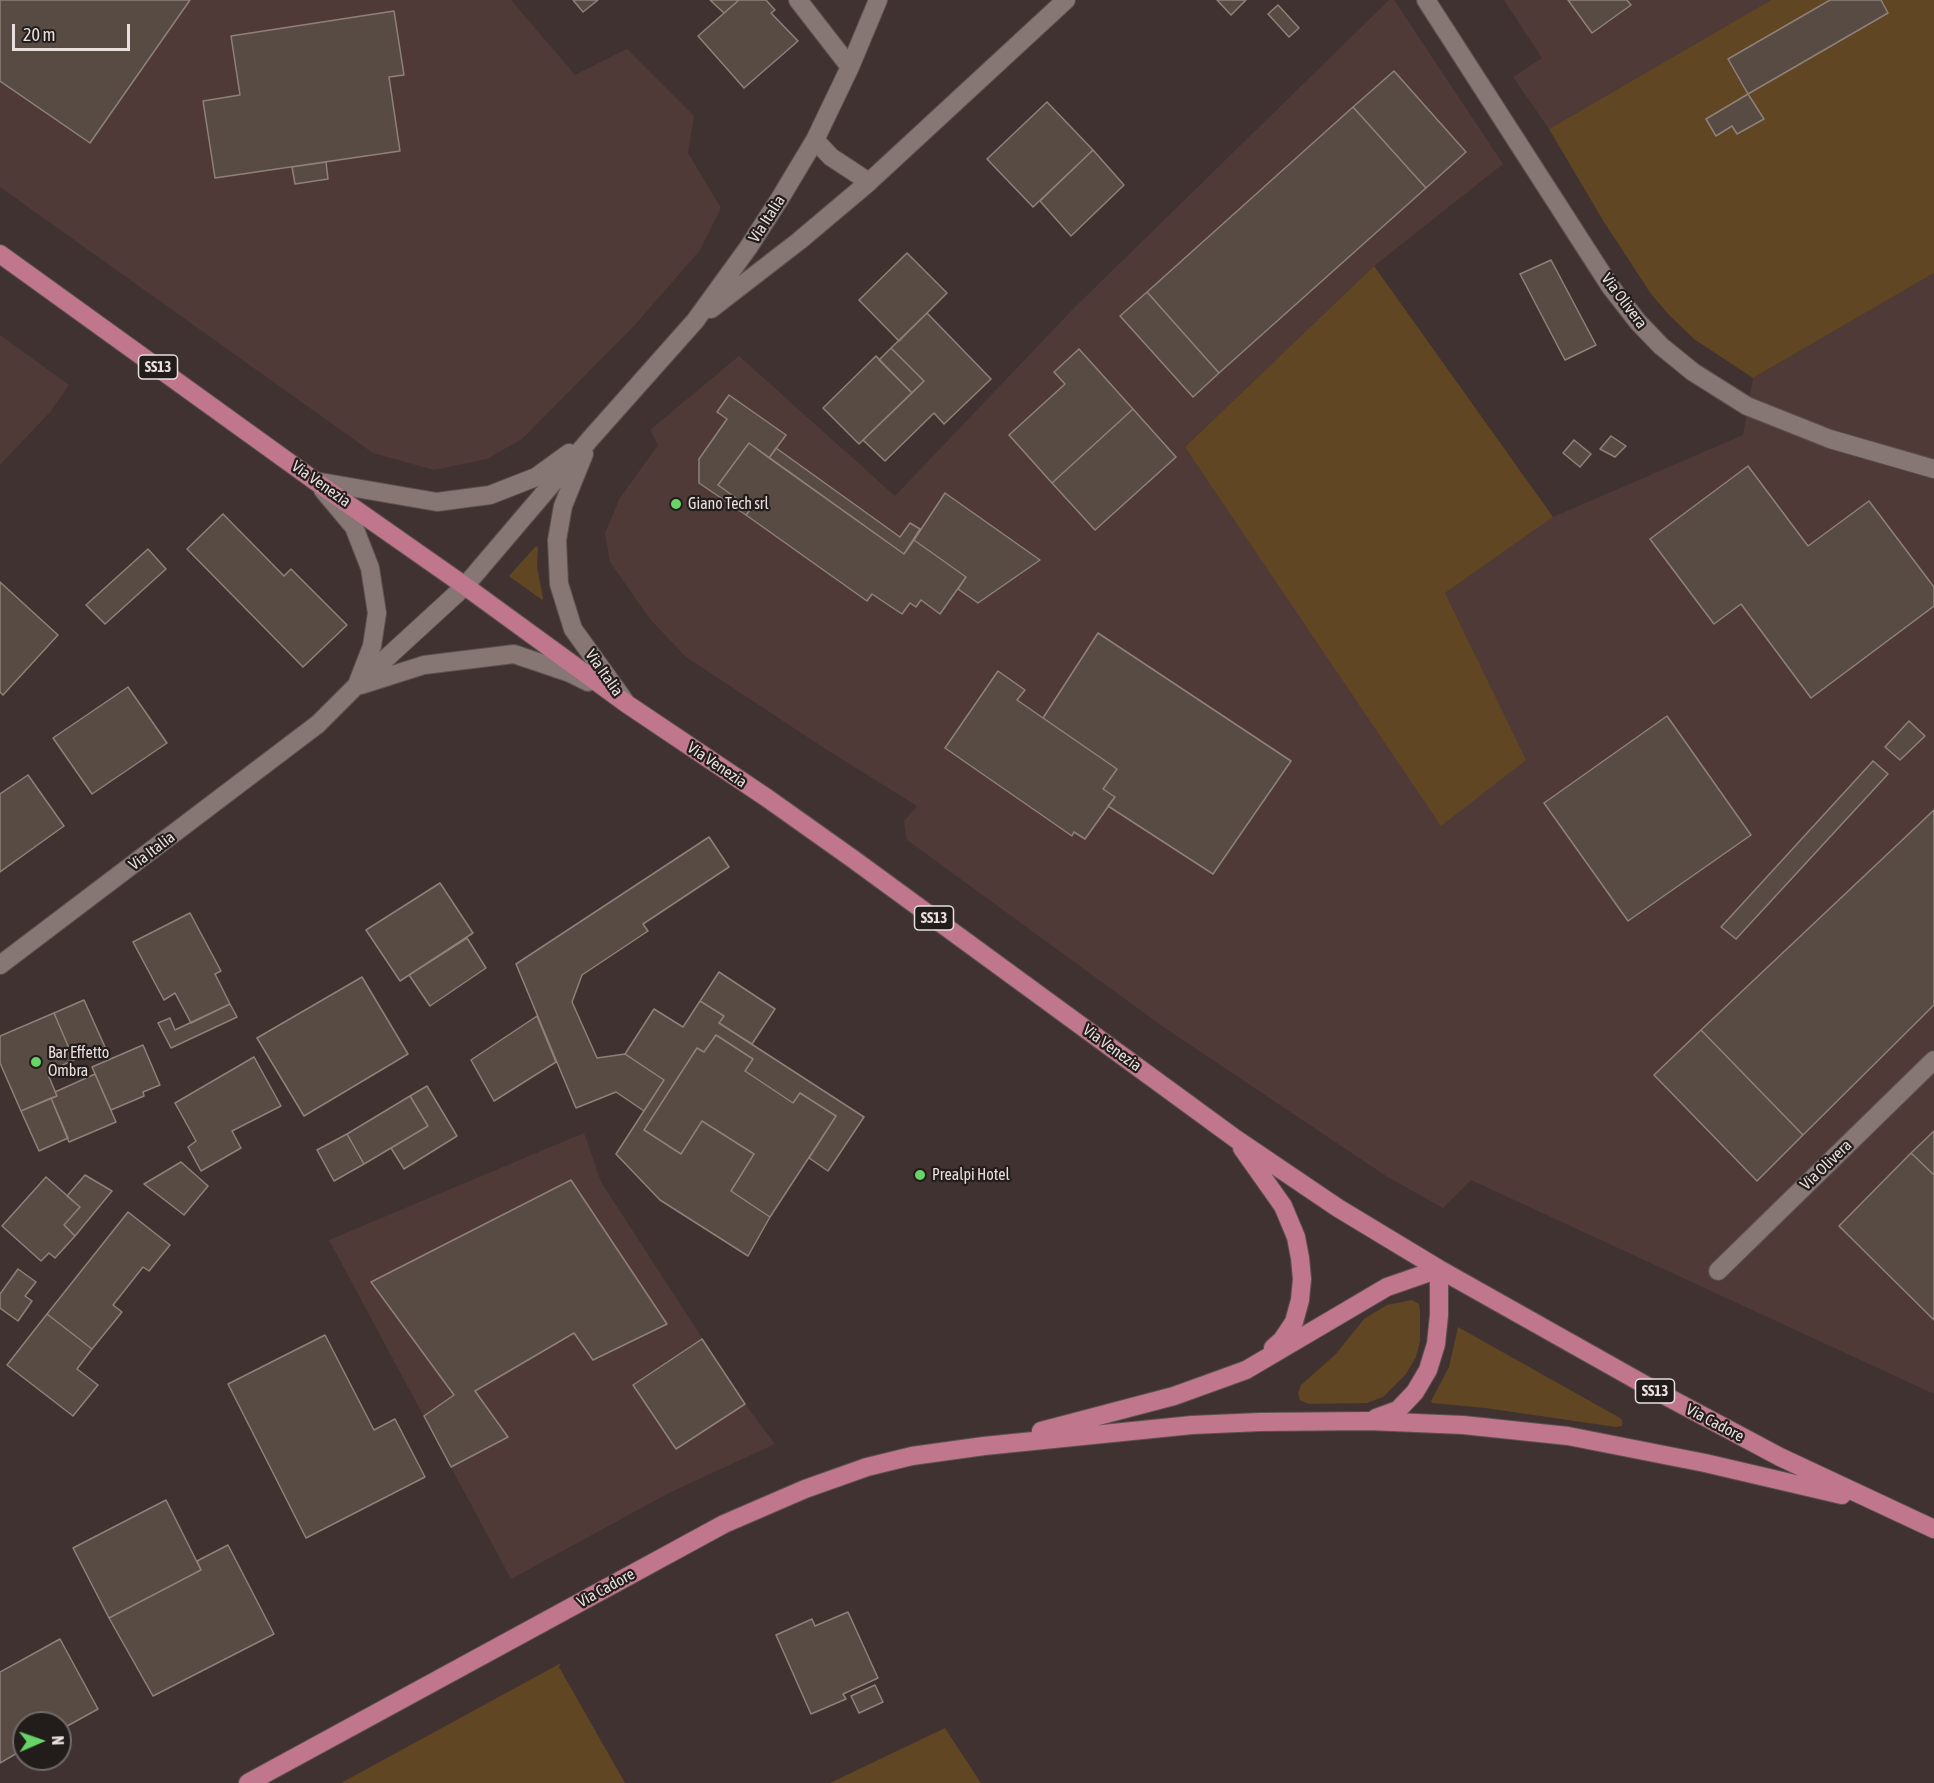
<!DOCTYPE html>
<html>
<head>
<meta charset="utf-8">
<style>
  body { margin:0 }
  #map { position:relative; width:1934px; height:1783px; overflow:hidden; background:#403231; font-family:"Asap Condensed",sans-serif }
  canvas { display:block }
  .north { position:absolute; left:12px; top:1711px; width:60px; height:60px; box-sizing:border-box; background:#221c1b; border:2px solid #716a69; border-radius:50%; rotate:88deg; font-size:16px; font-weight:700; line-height:24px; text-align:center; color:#e8dfde }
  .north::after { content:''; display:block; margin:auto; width:21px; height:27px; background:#66d466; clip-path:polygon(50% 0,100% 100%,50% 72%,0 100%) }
  .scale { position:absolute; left:12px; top:24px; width:118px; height:27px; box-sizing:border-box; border:3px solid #e8dfde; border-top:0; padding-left:8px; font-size:18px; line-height:21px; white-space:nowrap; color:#e8dfde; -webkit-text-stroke:4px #221c1b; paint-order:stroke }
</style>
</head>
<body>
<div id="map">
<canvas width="1934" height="1783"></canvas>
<div class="north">N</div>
<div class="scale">20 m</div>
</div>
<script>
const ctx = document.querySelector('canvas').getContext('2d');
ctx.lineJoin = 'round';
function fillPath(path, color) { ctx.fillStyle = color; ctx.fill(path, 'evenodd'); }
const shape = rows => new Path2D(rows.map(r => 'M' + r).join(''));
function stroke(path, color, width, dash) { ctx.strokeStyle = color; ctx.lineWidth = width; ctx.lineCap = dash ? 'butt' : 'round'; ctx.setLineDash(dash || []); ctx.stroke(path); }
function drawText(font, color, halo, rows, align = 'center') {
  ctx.font = font + ' "Asap Condensed",sans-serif'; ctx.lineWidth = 4.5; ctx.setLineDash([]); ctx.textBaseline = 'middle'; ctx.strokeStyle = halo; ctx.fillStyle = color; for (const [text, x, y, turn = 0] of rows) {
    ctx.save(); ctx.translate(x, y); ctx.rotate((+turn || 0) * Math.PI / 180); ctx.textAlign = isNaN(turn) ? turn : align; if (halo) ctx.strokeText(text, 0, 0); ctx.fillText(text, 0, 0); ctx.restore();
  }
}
fillPath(shape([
  [0,0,511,0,575,75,627,49,694,116,688,153,721,208,700,250,634,326,522,439,487,459,434,470,373,453,0,187],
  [1389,0,1394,0,1503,164,1374,266,1185,447,1525,760,1445,593,1553,517,1743,435,1753,378,1934,273,1934,1394,1471,1180,1443,1208,1386,1176,1165,1028,907,840,904,821,917,806,824,748,686,657,650,619,610,562,605,533,620,498,658,445,650,430,739,356,895,496,1074,308],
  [1504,0,1771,0,1549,129,1513,77,1542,58],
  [0,335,69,385,51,411,0,465],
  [584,1133,601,1182,745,1404,775,1444,669,1493,511,1579,329,1240]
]), '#4f3a38');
fillPath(shape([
  [1771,0,1934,0,1934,273,1753,378,1694,339,1669,315,1651,294,1604,222,1549,129],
  [1374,266,1553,517,1445,593,1526,760,1441,826,1185,447],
  [536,546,538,548,537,566,543,598,542,600,509,576],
  [1412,1300,1419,1304,1420,1310,1420,1341,1416,1357,1406,1374,1383,1397,1367,1403,1309,1404,1300,1400,1298,1393,1301,1385,1336,1354,1364,1319,1387,1305],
  [1458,1327,1620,1418,1622,1420,1622,1426,1616,1427,1485,1408,1432,1403,1431,1401,1449,1367],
  [561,1663,559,1667,625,1783,341,1783],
  [945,1728,981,1783,830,1783]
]), '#604623');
const building = shape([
  [0,0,190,0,90,143,0,81,0,0],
  [573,0,598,0,583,12,573,0],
  [710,0,739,0,724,13,710,0],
  [739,0,766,0,775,10,771,13,798,41,744,88,698,36,739,0],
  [1217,0,1246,0,1231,15,1217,0],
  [1568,0,1627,0,1631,5,1592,33,1568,0],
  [1830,0,1881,0,1888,13,1748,94,1728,59,1830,0],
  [1278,5,1299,28,1289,37,1268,14,1278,5],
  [394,11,404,75,389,77,400,151,215,178,203,101,240,95,231,36,394,11],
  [1394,71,1466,152,1426,188,1353,107,1394,71],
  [1748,94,1764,119,1737,134,1732,126,1716,136,1706,119,1748,94],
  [1047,102,1093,150,1033,207,987,159,1047,102],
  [1353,107,1426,188,1219,373,1147,292,1353,107],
  [1093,150,1124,185,1071,236,1040,201,1093,150],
  [326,162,328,179,295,184,292,167,326,162],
  [907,253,947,293,899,341,859,300,907,253],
  [1551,260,1596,345,1565,360,1520,274,1551,260],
  [1147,292,1219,373,1193,397,1120,316,1147,292],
  [927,313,991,379,944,424,934,413,885,461,863,440,924,381,891,348,927,313],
  [891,348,924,381,912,393,879,360,891,348],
  [1079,349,1133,409,1052,483,1009,435,1065,384,1054,372,1079,349],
  [876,356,912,393,859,444,823,408,876,356],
  [729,395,786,435,769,458,749,443,718,485,751,509,746,515,699,483,699,459,727,419,717,412,729,395],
  [1133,409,1176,457,1095,530,1052,483,1133,409],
  [1611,436,1626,446,1615,457,1600,449,1611,436],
  [1574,440,1591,454,1580,467,1563,453,1574,440],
  [749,443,904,554,914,540,966,577,940,614,921,600,916,607,910,603,902,614,872,594,867,601,746,515,751,509,718,485,749,443],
  [776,448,900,537,910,523,920,529,904,554,769,458,776,448],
  [1748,466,1808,546,1869,501,1934,587,1934,606,1811,698,1741,604,1714,624,1650,539,1748,466],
  [945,493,1040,560,978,603,958,589,966,577,914,540,945,493],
  [223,514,284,576,291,569,347,625,303,667,187,549,223,514],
  [148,549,166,569,105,624,86,605,148,549],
  [0,582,58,635,3,695,0,692,0,582],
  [1098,633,1291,761,1213,874,1108,806,1115,797,1103,789,1117,769,1043,718,1098,633],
  [998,671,1025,690,1017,700,1117,769,1103,789,1115,797,1085,839,1074,832,1072,836,945,748,998,671],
  [128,687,167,743,92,794,53,738,128,687],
  [1667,716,1751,835,1628,921,1544,803,1667,716],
  [1909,721,1925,736,1900,760,1885,747,1909,721],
  [1873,761,1888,774,1736,939,1721,927,1873,761],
  [28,775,64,826,0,872,0,794,28,775],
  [1934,810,1934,1005,1803,1135,1701,1030,1934,810],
  [709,837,729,867,643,924,648,931,582,975,572,1002,597,1058,625,1054,664,1080,644,1111,616,1092,576,1108,516,964,709,837],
  [440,883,473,933,400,981,366,930,440,883],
  [190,913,221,971,215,974,230,1004,191,1023,175,993,164,1000,133,942,190,913],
  [467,938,486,968,430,1006,409,975,467,938],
  [719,972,775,1009,752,1044,719,1023,724,1016,700,1001,719,972],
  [362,977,408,1054,304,1116,257,1038,362,977],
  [84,1000,105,1047,74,1060,54,1013,84,1000],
  [700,1001,724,1016,719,1023,864,1117,828,1171,809,1158,836,1116,800,1093,793,1103,745,1071,753,1059,716,1035,704,1052,697,1048,644,1130,681,1154,702,1121,754,1154,731,1191,770,1217,748,1256,660,1200,616,1154,664,1080,625,1054,654,1009,683,1027,700,1001],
  [230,1004,237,1017,171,1048,158,1023,170,1018,175,1030,230,1004],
  [54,1013,74,1060,47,1072,57,1096,21,1111,0,1063,0,1036,54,1013],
  [537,1016,556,1062,494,1101,471,1060,537,1016],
  [1701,1030,1803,1135,1757,1181,1654,1075,1701,1030],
  [716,1035,753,1059,745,1071,793,1103,800,1093,836,1116,770,1217,731,1191,754,1154,702,1121,681,1154,644,1130,697,1048,704,1052,716,1035],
  [143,1045,160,1085,143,1092,144,1096,111,1110,92,1067,143,1045],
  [254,1057,281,1106,232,1131,241,1148,201,1171,188,1147,196,1141,175,1103,254,1057],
  [95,1074,116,1122,69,1142,51,1098,57,1096,55,1092,95,1074],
  [427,1086,457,1136,404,1169,391,1148,428,1126,410,1096,427,1086],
  [410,1096,428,1126,364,1164,347,1134,410,1096],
  [51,1098,68,1138,39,1151,21,1111,51,1098],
  [1934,1131,1934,1175,1911,1153,1934,1131],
  [347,1134,364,1164,334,1181,317,1150,347,1134],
  [1911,1153,1934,1175,1934,1320,1839,1226,1911,1153],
  [181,1162,208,1186,184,1215,144,1184,181,1162],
  [85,1175,112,1191,75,1236,64,1225,80,1207,67,1196,85,1175],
  [46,1177,80,1207,64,1225,75,1236,55,1258,49,1253,41,1261,2,1226,46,1177],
  [571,1180,667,1324,593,1360,574,1333,475,1391,508,1437,451,1467,424,1416,454,1395,371,1282,571,1180],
  [128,1212,170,1245,149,1271,143,1267,113,1305,122,1312,92,1349,47,1314,128,1212],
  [18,1269,36,1282,25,1296,32,1301,18,1321,0,1308,0,1294,18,1269],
  [47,1314,92,1349,77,1369,98,1385,73,1416,7,1365,47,1314],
  [325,1335,374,1430,395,1419,425,1477,306,1538,228,1384,325,1335],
  [702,1339,745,1404,676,1449,633,1385,702,1339],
  [166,1500,201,1570,109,1618,73,1548,166,1500],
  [228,1545,274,1634,153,1696,109,1618,201,1570,197,1561,228,1545],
  [848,1612,878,1678,843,1694,846,1699,811,1714,776,1635,812,1619,815,1626,848,1612],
  [60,1639,98,1709,60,1730,60,1723,24,1723,24,1749,0,1763,0,1672,60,1639],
  [875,1685,883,1702,859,1713,851,1696,875,1685]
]);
fillPath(building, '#574b44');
stroke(building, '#8f817a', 1.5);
const minor = shape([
  [798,0,850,67],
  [1426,0,1610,286,1638,322,1661,346,1693,372,1747,406,1830,439,1934,469],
  [815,140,831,157,869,182,1066,0],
  [711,309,799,241,869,182],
  [584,454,563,506,557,540,559,584,573,629,624,700],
  [315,481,437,502,490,495,536,477,569,453],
  [323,490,354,527,370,568,377,613,372,646,358,682],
  [361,685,424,665,514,654,570,673,588,682],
  [0,965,318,724,356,686,465,586,591,438,695,321,748,248,779,200,815,140,850,67,878,0],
  [1718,1271,1934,1060]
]);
const major = shape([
  [0,254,315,481,465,586,627,704,767,798,853,859,1236,1139,1338,1208,1439,1269,1647,1386,1780,1457,1934,1529],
  [1242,1148,1283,1206,1296,1237,1300,1258,1302,1279,1300,1300,1294,1322,1282,1340,1273,1348],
  [1376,1418,1398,1410,1415,1392,1428,1370,1436,1344,1439,1315,1439,1269],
  [1041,1431,1174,1396,1246,1370,1387,1287,1439,1269],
  [248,1783,724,1524,805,1489,867,1467,912,1456,984,1446,1192,1425,1260,1422,1369,1421,1463,1425,1568,1436,1705,1463,1842,1495]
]);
stroke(minor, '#5c5150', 20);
stroke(major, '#5c5150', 20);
stroke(minor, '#867775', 18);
stroke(major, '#c0768c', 18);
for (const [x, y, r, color] of [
  [676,504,6,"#66d466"],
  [36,1062,6,"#66d466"],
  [920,1175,6,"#66d466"]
]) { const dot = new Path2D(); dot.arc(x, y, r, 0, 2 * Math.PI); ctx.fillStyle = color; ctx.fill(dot); stroke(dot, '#221c1b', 2); }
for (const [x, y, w] of [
  [158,367,39],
  [934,918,39],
  [1655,1391,39]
]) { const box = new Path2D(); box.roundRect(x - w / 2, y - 12, w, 24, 4.5); ctx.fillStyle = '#221c1b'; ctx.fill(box); stroke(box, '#e8dfde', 1.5); }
drawText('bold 15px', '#e8dfde', null, [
  ["SS13",158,367],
  ["SS13",934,918],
  ["SS13",1655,1391]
]);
drawText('16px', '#e8dfde', '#221c1b', [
  ["Via Italia",767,219,-57],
  ["Via Olivera",1624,301,53],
  ["Via Venezia",321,484,35],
  ["Via Italia",604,673,55],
  ["Via Venezia",717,765,34],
  ["Via Italia",152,851,-37],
  ["Via Venezia",1112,1048,36],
  ["Via Olivera",1826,1165,-44],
  ["Via Cadore",1715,1423,28],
  ["Via Cadore",606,1588,-29]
]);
drawText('16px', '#e8dfde', '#221c1b', [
  ["Giano Tech srl",688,504],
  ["Bar Effetto",48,1053],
  ["Ombra",48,1071],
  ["Prealpi Hotel",932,1175]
], 'left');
</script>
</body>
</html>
